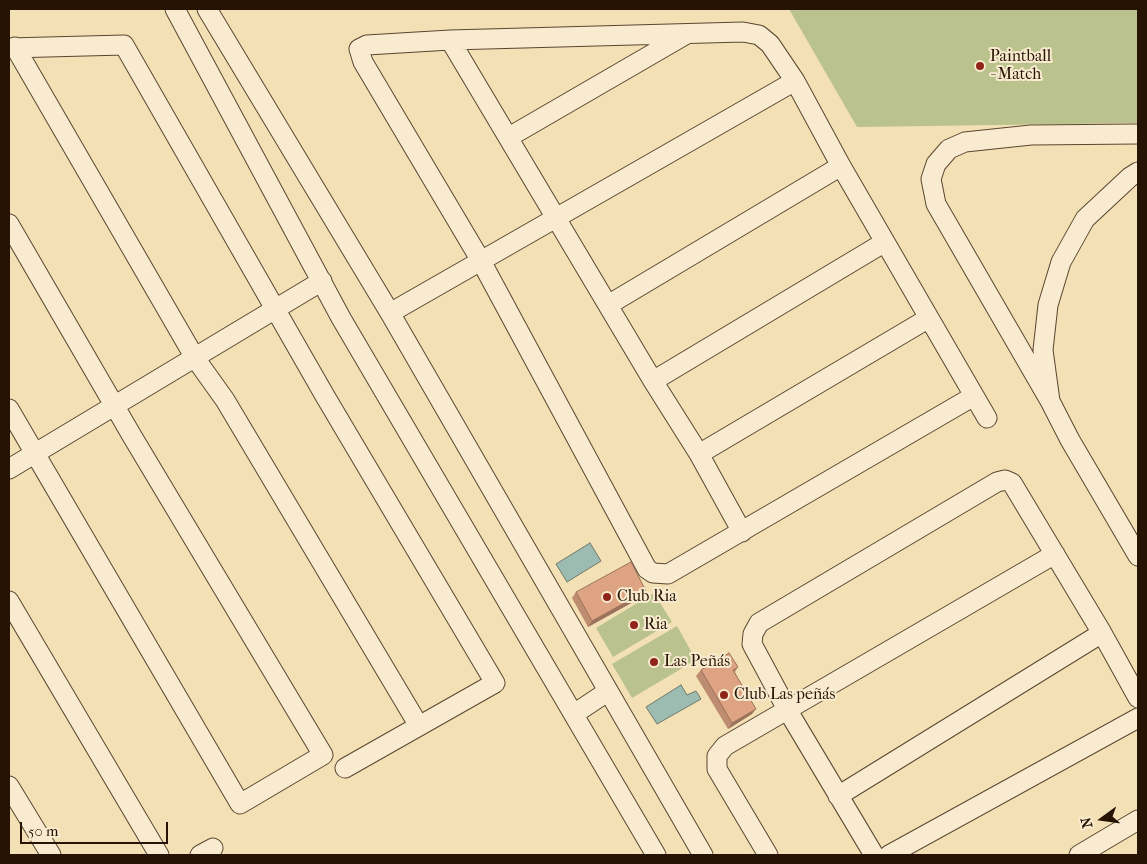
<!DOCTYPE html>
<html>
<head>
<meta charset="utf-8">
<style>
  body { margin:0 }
  #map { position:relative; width:1147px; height:864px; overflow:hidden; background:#f4e0b5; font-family:"IM FELL French Canon",serif }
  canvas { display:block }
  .frame { position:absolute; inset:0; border:10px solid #261304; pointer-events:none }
  .north { position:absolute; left:1077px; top:794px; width:50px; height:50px; -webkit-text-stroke:4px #f8ebcf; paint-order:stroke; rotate:256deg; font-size:14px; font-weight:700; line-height:20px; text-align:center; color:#261304 }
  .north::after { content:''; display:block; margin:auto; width:18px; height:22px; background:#261304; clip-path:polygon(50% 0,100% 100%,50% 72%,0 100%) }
  .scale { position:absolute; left:20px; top:822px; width:148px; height:22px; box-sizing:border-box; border:2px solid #261304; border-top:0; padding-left:6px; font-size:15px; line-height:18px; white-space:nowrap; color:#261304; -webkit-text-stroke:4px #f8ebcf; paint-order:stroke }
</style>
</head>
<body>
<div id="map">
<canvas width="1147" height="864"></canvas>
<div class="frame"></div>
<div class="north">N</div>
<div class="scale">50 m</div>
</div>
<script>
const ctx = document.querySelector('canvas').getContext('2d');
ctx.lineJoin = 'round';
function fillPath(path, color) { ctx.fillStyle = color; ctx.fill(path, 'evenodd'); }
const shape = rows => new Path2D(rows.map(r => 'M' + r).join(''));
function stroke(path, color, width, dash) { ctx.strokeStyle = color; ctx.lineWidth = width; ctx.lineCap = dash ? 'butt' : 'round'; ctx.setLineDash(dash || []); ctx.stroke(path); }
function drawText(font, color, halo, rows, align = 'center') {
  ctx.font = font + ' "IM FELL French Canon",serif'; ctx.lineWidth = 4; ctx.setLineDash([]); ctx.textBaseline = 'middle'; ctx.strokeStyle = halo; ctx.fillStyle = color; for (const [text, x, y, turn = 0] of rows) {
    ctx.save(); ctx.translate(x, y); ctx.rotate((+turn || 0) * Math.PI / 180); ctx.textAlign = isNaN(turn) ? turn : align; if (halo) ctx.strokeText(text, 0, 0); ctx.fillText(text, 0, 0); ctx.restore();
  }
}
fillPath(shape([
  [789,9,1138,9,1138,123,857,127],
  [654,593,672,622,613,657,596,628],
  [677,626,696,660,632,698,612,664]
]), '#bac28e');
const water = shape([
  [590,543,601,561,567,582,556,564,590,543],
  [681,685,687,695,696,691,701,699,657,724,646,707,681,685]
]);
fillPath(water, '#9cbcb2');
stroke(water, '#6d786c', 1);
const minor = shape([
  [175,9,341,318,656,855],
  [207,9,390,313,703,855],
  [450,40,653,381,699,454,742,532],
  [15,47,195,358,225,400,419,726],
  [9,48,124,45,325,396,495,683,345,768],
  [509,137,685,35],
  [1138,172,1130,177,1085,219,1061,262,1048,305,1043,350,1050,401,1070,440,1138,556],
  [9,224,132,436,323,755,240,804,9,409],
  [608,305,841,166],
  [390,313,795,81],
  [653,381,885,242],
  [974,396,668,574,653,573,647,569,481,261,363,62,359,49,367,45,450,40,743,32,759,35,770,44,795,81,841,166,987,418],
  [1050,401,936,204,931,179,936,164,949,149,965,142,1031,135,1138,134],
  [699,454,929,318],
  [9,469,322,281],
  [9,601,159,855],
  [574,714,607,692],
  [9,786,51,855],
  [838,796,1102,633],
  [200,855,213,848],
  [768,855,717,769,717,756,725,746,1055,554],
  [874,855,788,711,752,644,753,634,759,623,997,482,1005,480,1012,483,1102,633,1138,698],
  [889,855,1138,718],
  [1079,855,1138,820]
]);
stroke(minor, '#5a4630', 21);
stroke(minor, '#f8ebcf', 19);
fillPath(shape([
  [646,591,642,597,588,627,572,598,576,592],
  [738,667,735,672,752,714,728,729,696,676,701,670]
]), '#be8c70');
fillPath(shape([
  [646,591,642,597,588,627,592,621],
  [756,709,752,714,728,729,732,723]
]), '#9b725b');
const building = shape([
  [631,562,646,591,592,621,576,592,631,562],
  [729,653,738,667,733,670,756,709,732,723,701,670,729,653]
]);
fillPath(building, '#dda382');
stroke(building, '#9b725b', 1);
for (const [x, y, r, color] of [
  [980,66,5,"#8f2418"],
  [607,597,5,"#8f2418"],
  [634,625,5,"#8f2418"],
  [654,662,5,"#8f2418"],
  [724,695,5,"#8f2418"]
]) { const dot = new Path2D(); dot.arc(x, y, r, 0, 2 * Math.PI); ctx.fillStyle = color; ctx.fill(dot); stroke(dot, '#f8ebcf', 2); }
drawText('16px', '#261304', '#f8ebcf', [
  ["Paintball",990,57],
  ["- Match",990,75],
  ["Club Ria",617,597],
  ["Ria",644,625],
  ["Las Peñás",664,662],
  ["Club Las peñás",734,695]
], 'left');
</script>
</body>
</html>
